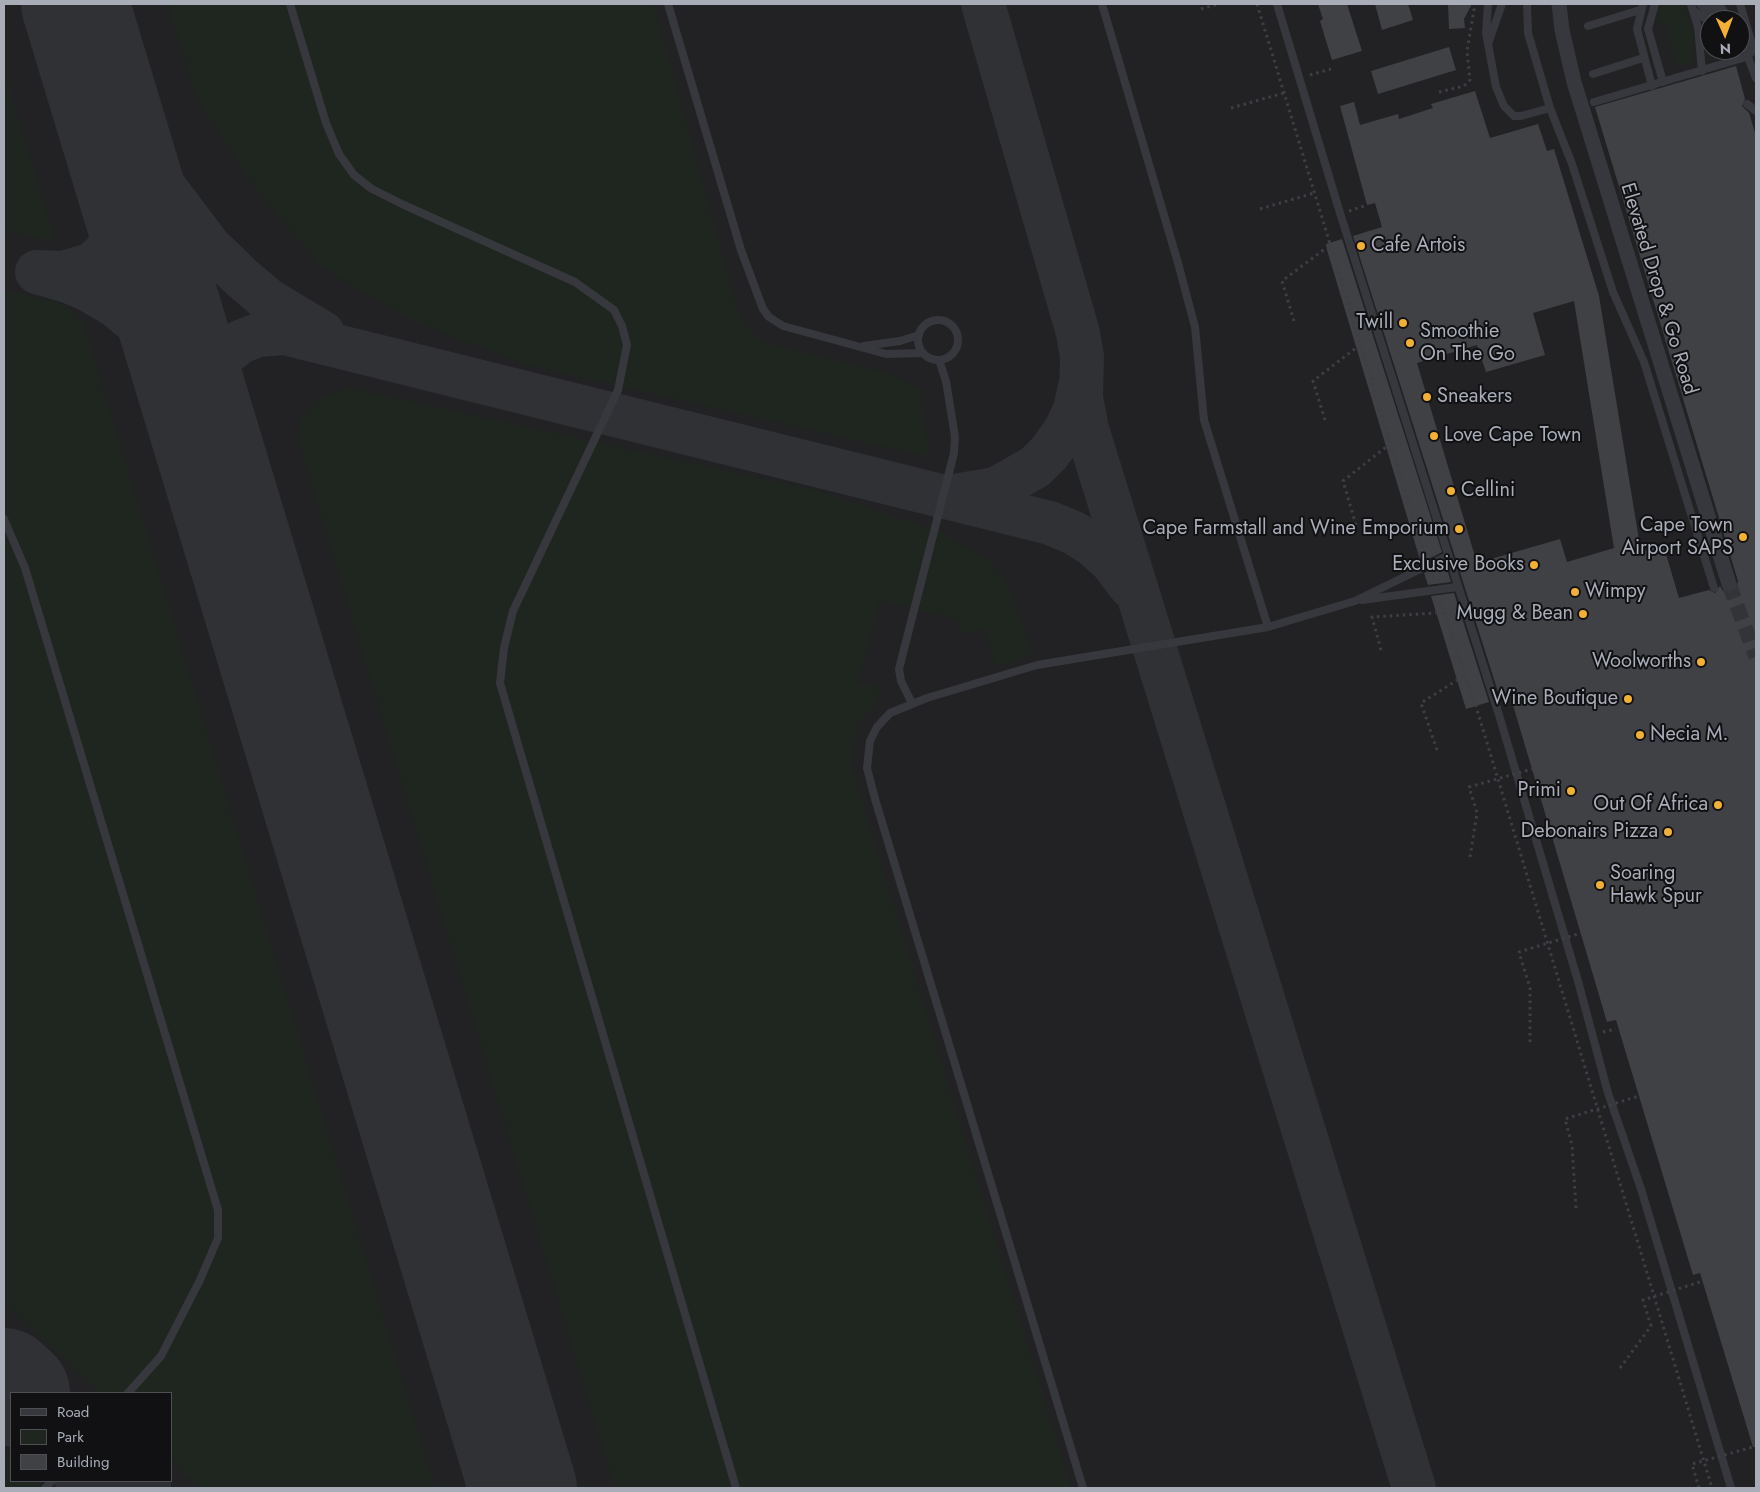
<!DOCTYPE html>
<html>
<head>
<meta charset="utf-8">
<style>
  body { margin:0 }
  #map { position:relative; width:1760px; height:1492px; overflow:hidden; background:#161618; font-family:Jost,sans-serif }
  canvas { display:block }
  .frame { position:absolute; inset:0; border:5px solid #a8adb8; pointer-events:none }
  .legend { position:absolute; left:10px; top:1392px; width:162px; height:90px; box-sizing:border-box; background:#111113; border:1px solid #4d4f55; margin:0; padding:6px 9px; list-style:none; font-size:15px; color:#a8adb8 }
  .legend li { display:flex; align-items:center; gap:10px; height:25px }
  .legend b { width:25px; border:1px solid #4d4f55 }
  .north { position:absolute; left:1700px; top:10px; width:50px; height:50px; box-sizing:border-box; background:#111113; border:1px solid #4d4f55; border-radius:50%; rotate:178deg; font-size:14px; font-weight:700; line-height:20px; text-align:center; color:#a8adb8 }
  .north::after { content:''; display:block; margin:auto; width:18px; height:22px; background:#f2b134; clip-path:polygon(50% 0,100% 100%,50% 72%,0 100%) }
</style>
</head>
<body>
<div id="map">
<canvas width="1760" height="1492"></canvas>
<div class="frame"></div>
<ul class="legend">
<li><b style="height:6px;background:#37383d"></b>Road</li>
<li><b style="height:14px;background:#1e261f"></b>Park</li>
<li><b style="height:14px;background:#404145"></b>Building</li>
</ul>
<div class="north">N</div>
</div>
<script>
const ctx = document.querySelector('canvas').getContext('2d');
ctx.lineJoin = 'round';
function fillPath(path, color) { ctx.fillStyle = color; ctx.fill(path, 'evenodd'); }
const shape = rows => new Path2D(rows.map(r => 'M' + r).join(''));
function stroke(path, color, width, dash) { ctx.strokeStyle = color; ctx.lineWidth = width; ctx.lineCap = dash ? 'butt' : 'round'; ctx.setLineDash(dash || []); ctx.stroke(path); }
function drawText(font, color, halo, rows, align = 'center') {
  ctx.font = font + ' Jost,sans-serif'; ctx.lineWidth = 4; ctx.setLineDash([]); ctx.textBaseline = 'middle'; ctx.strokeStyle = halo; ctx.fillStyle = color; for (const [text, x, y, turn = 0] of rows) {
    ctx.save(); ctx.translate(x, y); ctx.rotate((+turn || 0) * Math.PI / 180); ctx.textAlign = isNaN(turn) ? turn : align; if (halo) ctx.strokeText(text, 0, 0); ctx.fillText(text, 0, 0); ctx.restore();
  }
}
fillPath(shape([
  [4,4,1756,4,1756,1488,4,1488],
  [1710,20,1740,20,1740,50,1710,50],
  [11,1393,171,1393,171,1481,11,1481]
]), '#222225');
fillPath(shape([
  [168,4,654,4,737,308,750,330,766,343,892,374,920,389,929,457,527,365,415,322,323,268,252,185,196,96],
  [1661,4,1684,4,1694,34,1693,64,1676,64,1668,36,1668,25,1656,20],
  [4,69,56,243,4,230],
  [4,290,57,302,72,310,83,321,435,1488,201,1488,171,1460,171,1393,100,1393,4,1303],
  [350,388,815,490,941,532,989,560,1008,583,1033,655,996,666,985,628,961,635,956,619,880,601,858,683,880,688,875,705,859,721,851,764,1071,1488,615,1488,299,442,301,418,319,398],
  [4,1453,11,1460,11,1481,33,1481,41,1488,4,1488]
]), '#1e261f');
stroke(shape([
  [74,4,124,174,128,190,128,210,122,231,116,242,93,264,63,273,37,272,68,281,89,290,116,306,140,326,163,351,178,373,193,404,201,428],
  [983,4,1078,333,1082,356,1081,398,1087,429,1414,1488],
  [126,120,163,185,209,246,242,278,268,300,323,333],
  [223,494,203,416,203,393,207,380,220,358,240,342,258,335,284,333,1050,523,1074,533,1093,545,1111,561,1131,587],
  [954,496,996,489,1035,467,1049,453,1065,431,1075,410,1080,386]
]), '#303135', 44);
stroke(shape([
  [75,4,523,1488],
  [4,1382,16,1393],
  [109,1481,117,1488]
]), '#303135', 108);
fillPath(shape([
  [1318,4,1347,4,1362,51,1332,60,1320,21,1323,19],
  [1375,4,1408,4,1413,20,1382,30],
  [1448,4,1472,4,1464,19,1465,28,1449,29],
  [1449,47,1456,70,1378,94,1371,71],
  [1736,66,1745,99,1742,106,1749,113,1756,136,1756,1447,1753,1447,1700,1273,1693,1275,1616,1020,1607,1022,1510,695,1500,698,1353,236,1382,227,1375,203,1367,205,1340,106,1354,102,1360,125,1398,114,1399,119,1433,108,1431,104,1475,91,1490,138,1538,124,1547,151,1554,149,1599,296,1641,552,1663,544,1679,598,1709,590,1715,593,1720,586,1723,591,1731,593,1736,590,1738,581,1595,107],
  [1574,301,1614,548,1567,562,1560,539,1477,563,1417,363,1477,345,1486,372,1545,355,1533,313],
  [1342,239,1442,552,1421,563,1327,250,1326,244],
  [1445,563,1451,582,1428,585,1424,573],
  [1454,593,1489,702,1466,709,1431,596]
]), '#404145');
stroke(shape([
  [1729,584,1756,657]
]), '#333438', 15, [15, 8]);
stroke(shape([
  [1257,4,1425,556],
  [1201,9,1218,4],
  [1310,75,1331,69],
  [1439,92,1464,86,1470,80,1467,51,1475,4],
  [1231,108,1284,93],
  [1260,209,1314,193],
  [1349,211,1367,205],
  [1294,321,1282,281,1326,248],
  [1325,420,1313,381,1356,348],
  [1356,525,1343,481,1386,447],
  [1440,600,1475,703,1712,1488],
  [1381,650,1372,617,1436,613],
  [1437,750,1421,703,1457,680],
  [1603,1032,1616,1029]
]), '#3d3f44', 3, [2.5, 4]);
stroke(shape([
  [290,4,326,123,339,154,354,175,372,189,404,205,575,282,614,310,622,326,627,345,618,390,513,611,504,648,500,683,736,1488],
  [668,4,741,250,763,309,769,317,783,326,809,333,886,354,923,353],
  [1102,4,1178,263,1195,327,1204,420,1268,627],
  [1277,4,1340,213,1499,715,1578,981,1608,1093,1641,1189,1731,1488],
  [1488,4,1486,33,1496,87,1504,106,1514,116,1521,116,1550,108],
  [1527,4,1528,33,1550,108,1572,164,1613,292,1644,362,1714,588],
  [1643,4,1637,29,1652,86],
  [1655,4,1648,29,1663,82],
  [1691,4,1698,27,1702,71],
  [1700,4,1717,20],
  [1710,4,1727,20],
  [1719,4,1727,16],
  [1693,10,1710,22],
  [1588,26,1640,10],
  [1488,44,1502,4],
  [1593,74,1643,58],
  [1594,102,1746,57,1751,53,1752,44,1740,4],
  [1747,104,1756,111],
  '918 340a20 20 0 1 1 40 0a20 20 0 1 1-40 0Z',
  [864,346,900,341,919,335],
  [4,519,25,568,218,1210,218,1238,200,1280,161,1356,128,1393],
  [1362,600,1457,587],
  [912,703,901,681,899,669,954,453,955,437,952,418,946,381,939,360],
  [45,1488,52,1481],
  [1083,1488,875,799,867,768,870,741,877,727,890,713,927,698,1037,665,1268,627,1355,601,1447,556]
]), '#37383d', 8);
stroke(shape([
  [1559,4,1562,30,1574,82,1729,584]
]), '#37383d', 15);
stroke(shape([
  [1470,857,1477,813,1469,787,1532,769],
  [1530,1042,1530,988,1519,952,1581,933],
  [1576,1208,1572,1145,1565,1119,1639,1096],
  [1620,1368,1651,1326,1643,1300,1703,1281],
  [1699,1488,1692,1464,1753,1447]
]), '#3d3f44', 3, [2.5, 4]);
stroke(shape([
  [1741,39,1756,78]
]), '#37383d', 8);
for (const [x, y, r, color] of [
  [1361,246,5,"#f2b134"],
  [1403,323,5,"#f2b134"],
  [1410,343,5,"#f2b134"],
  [1427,397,5,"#f2b134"],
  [1434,436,5,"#f2b134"],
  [1451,491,5,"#f2b134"],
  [1459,529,5,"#f2b134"],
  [1743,537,5,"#f2b134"],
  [1534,565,5,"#f2b134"],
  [1575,592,5,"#f2b134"],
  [1583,614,5,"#f2b134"],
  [1701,662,5,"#f2b134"],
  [1628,699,5,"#f2b134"],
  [1640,735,5,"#f2b134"],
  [1571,791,5,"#f2b134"],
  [1718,805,5,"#f2b134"],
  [1668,832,5,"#f2b134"],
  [1600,885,5,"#f2b134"]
]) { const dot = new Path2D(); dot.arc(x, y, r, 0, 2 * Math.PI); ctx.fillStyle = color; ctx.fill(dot); stroke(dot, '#111113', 2); }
drawText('20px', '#a8adb8', '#111113', [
  ["Cafe Artois",1371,246,"left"],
  ["Twill",1393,323],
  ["Smoothie",1420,332,"left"],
  ["On The Go",1420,355,"left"],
  ["Sneakers",1437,397,"left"],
  ["Love Cape Town",1444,436,"left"],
  ["Cellini",1461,491,"left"],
  ["Cape Town",1733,526],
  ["Airport SAPS",1733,549],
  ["Cape Farmstall and Wine Emporium",1449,529],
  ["Exclusive Books",1524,565],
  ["Wimpy",1585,592,"left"],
  ["Mugg & Bean",1573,614],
  ["Woolworths",1691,662],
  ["Wine Boutique",1618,699],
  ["Necia M.",1650,735,"left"],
  ["Primi",1561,791],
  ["Out Of Africa",1708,805],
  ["Debonairs Pizza",1658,832],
  ["Soaring",1610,874,"left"],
  ["Hawk Spur",1610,897,"left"]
], 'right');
drawText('20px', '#a8adb8', '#111113', [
  ["Elevated Drop & Go Road",1658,289,73]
]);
</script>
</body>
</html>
